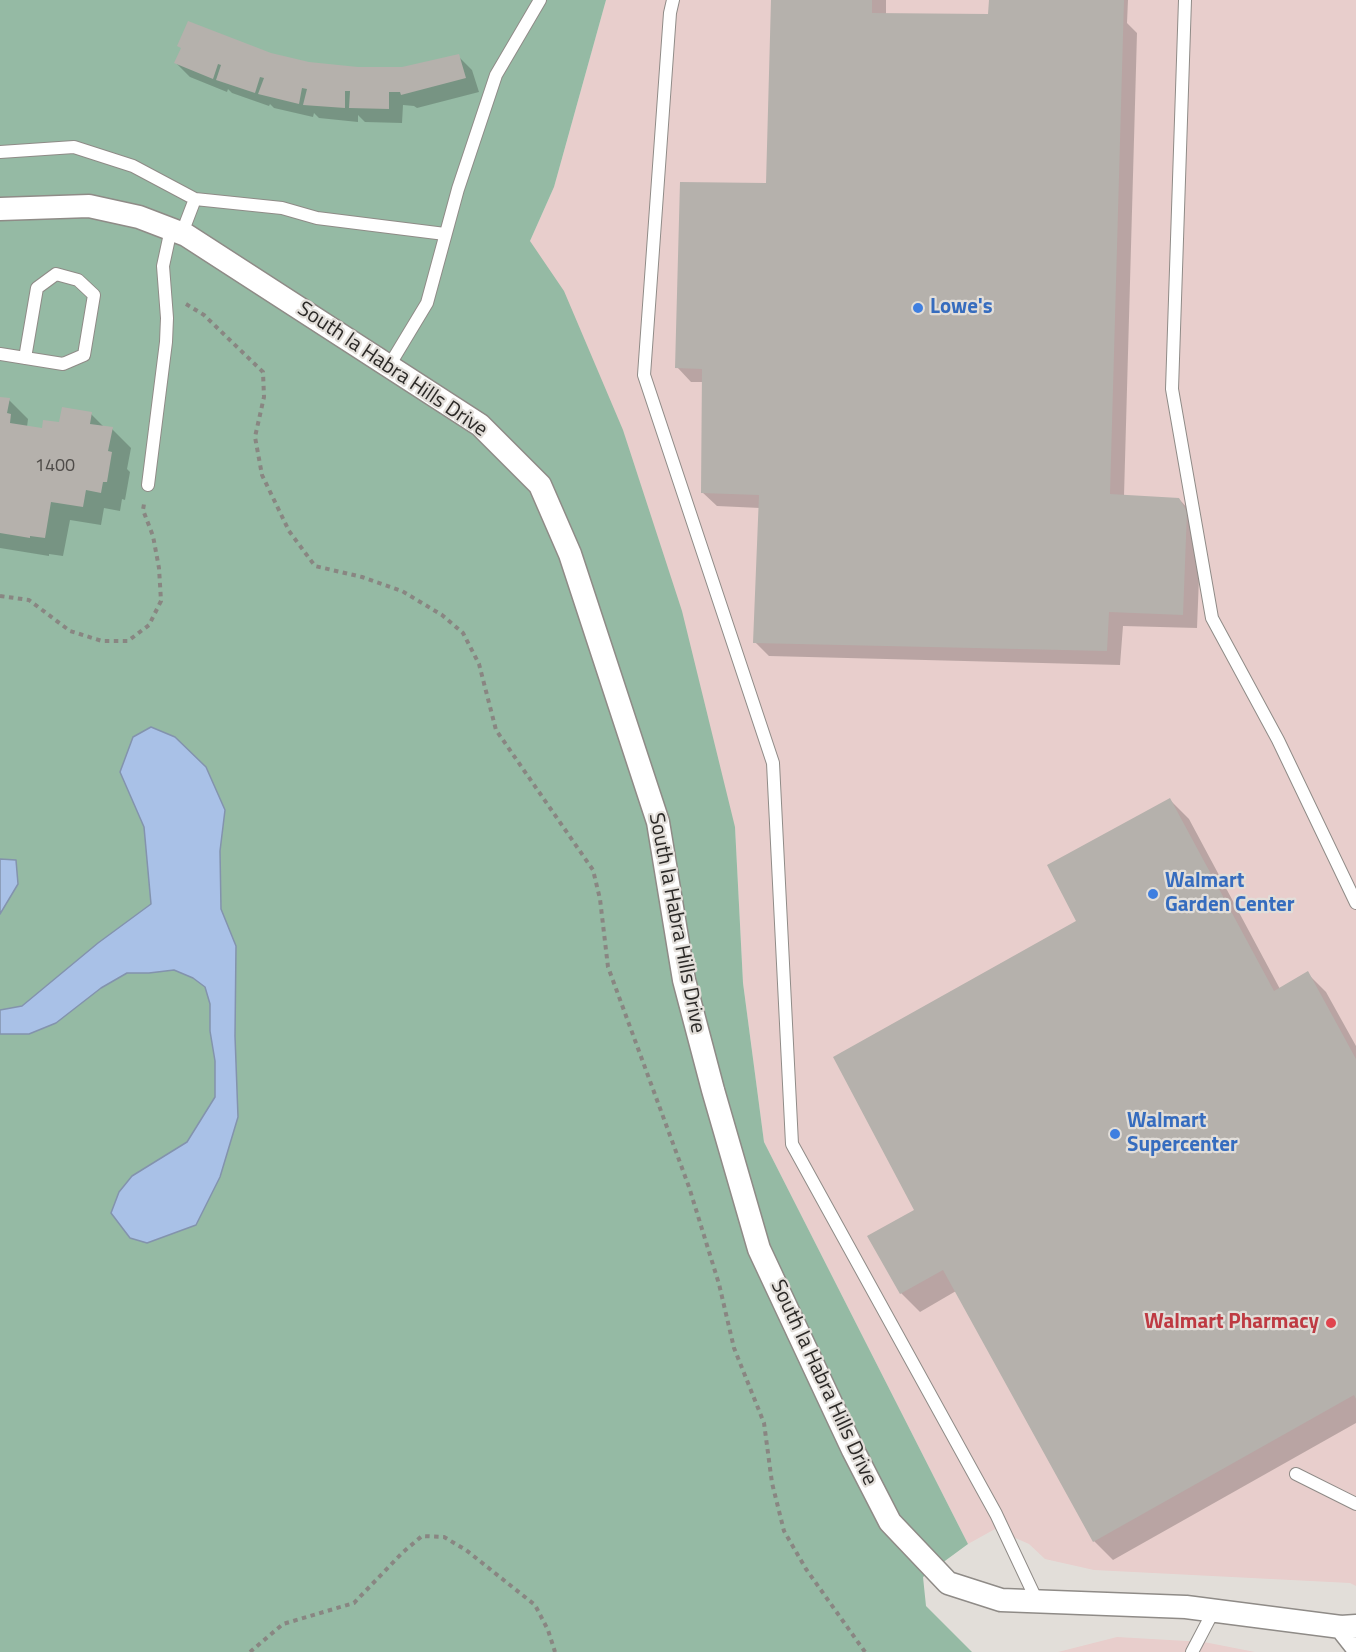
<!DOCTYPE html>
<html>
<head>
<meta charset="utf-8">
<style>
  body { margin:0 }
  canvas { display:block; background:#e2ded9 }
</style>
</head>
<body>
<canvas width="1356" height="1652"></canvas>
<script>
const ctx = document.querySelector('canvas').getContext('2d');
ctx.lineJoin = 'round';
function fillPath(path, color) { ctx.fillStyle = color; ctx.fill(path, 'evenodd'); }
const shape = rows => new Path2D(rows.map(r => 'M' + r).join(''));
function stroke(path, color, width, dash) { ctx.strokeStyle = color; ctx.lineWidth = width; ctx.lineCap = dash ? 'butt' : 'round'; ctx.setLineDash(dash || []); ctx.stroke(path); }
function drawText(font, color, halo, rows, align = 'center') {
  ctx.font = font + ' "Titillium Web",sans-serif'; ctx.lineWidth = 4.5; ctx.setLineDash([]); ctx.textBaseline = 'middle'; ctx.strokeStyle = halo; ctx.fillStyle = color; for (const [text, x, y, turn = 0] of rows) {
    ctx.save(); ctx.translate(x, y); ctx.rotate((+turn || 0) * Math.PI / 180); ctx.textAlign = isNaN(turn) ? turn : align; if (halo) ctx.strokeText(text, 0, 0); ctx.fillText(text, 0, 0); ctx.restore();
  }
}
fillPath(shape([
  [606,0,1356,0,1356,1586,1350,1583,1094,1570,1045,1559,1029,1544,995,1529,968,1544,764,1142,743,983,735,827,530,241,554,187],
  [1117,1637,1204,1642,1255,1652,1058,1652]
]), '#e8cecc');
fillPath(shape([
  [0,0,606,0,554,187,530,241,564,291,623,430,682,611,735,827,743,983,764,1142,968,1544,923,1577,926,1606,972,1652,0,1652]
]), '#95baa4');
const water = shape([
  [151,727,175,737,206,767,225,810,220,851,221,909,236,946,235,1036,238,1117,220,1177,196,1225,147,1243,130,1238,111,1213,119,1192,132,1176,187,1142,215,1097,215,1061,210,1031,210,1004,205,987,193,978,174,970,149,973,127,973,101,988,56,1023,29,1034,0,1034,0,1010,22,1006,98,943,151,904,144,827,120,772,133,737,151,727],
  [0,859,16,860,18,884,0,914,0,859]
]);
fillPath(water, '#a9c1e7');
stroke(water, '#8393ad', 1.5);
fillPath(shape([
  [773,0,886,0,886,15,993,17,990,0,1128,0,1127,23,1137,33,1124,496,1179,499,1193,514,1201,528,1197,628,1123,626,1120,665,769,656,755,642,760,508,717,506,702,492,704,382,691,382,677,367,767,185],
  [270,54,309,63,358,68,402,69,458,56,472,70,479,92,417,108,414,106,403,105,402,123,365,122,358,115,358,122,319,118,314,113,313,117,274,108,270,104,269,106,232,93,228,89,227,92,190,77,176,63],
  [0,398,9,400,28,419,27,427,43,430,91,414,105,428,112,429,131,448,127,469,130,472,125,500,122,499,120,511,104,508,101,525,70,520,63,556,49,554,49,556,0,548],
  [1170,800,1189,819,1280,989,1307,973,1326,992,1356,1046,1356,1423,1113,1560,1094,1541,956,1291,920,1312,901,1293,916,1210,1078,922]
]), '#0003');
fillPath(shape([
  [771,0,872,0,872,13,988,14,989,0,1124,0,1110,494,1179,498,1187,512,1183,615,1109,612,1107,651,753,643,759,495,701,493,702,369,675,368,680,182,766,183],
  [188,21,271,53,309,62,358,67,402,67,459,54,466,78,401,95,400,92,389,92,389,109,349,108,350,91,345,91,345,108,303,105,307,89,302,88,299,104,258,94,264,78,260,77,255,93,216,80,221,65,218,64,213,79,174,63,181,48,177,46],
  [0,397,10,398,7,413,11,414,10,423,42,428,43,420,59,422,62,407,92,412,90,424,113,427,108,451,112,452,107,482,103,482,101,493,86,490,83,507,51,502,45,538,30,536,30,538,0,533],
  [1170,798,1274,991,1308,971,1356,1059,1356,1399,1354,1395,1093,1542,943,1270,900,1294,867,1236,914,1210,833,1057,1076,921,1047,865]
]), '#b5b1ac');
const service = shape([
  [673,0,670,13,644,375,773,763,792,1144,996,1514,1037,1601],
  [1185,0,1172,389,1212,618,1278,740,1356,903],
  [0,152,74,147,133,166,195,199,282,208,317,218,445,234],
  [182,233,195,199],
  [0,354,63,364,84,355,94,295,78,280,56,274,37,288,25,358],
  [389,366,427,303,458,189,496,75,540,0],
  [148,485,166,342,167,318,163,266,171,229],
  [1296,1474,1356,1504],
  [1192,1652,1214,1610]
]);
const minor = shape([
  [0,209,89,206,139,217,186,235,480,425,540,485,570,554,658,822,684,980,713,1090,759,1249,853,1450,890,1522,948,1583,1001,1600,1186,1607,1341,1627,1356,1626],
  [1341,1627,1356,1646]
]);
stroke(service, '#8f8b87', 14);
stroke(minor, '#8f8b87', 25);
stroke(shape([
  [186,304,204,315,263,372,264,397,255,437,262,475,289,531,315,566,362,577,402,591,442,615,463,633,479,664,496,730,593,870,600,899,608,967,689,1187,719,1284,734,1348,764,1423,772,1483,784,1531,806,1569,865,1652],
  [0,596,29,600,70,631,102,641,128,641,149,625,161,601,159,568,153,536,143,510,144,504],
  [250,1652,283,1624,354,1603,402,1553,422,1536,444,1537,466,1550,535,1605,548,1630,555,1652]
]), '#898682', 4, [4.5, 4.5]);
stroke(service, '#fff', 12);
stroke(minor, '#fff', 22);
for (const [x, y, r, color] of [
  [918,308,6,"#3f7fe0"],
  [1153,894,6,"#3f7fe0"],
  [1115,1134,6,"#3f7fe0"],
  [1331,1323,6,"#e0444e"]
]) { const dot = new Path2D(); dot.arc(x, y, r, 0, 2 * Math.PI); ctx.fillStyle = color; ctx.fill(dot); stroke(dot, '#e2ded9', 2); }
drawText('18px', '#4e4b48', null, [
  ["1400",55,467]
]);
drawText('bold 21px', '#366cbe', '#e2ded9', [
  ["Lowe's",930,308],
  ["Walmart",1165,882],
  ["Garden Center",1165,906],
  ["Walmart",1127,1122],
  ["Supercenter",1127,1146]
], 'left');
drawText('21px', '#2b2927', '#e2ded9', [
  ["South la Habra Hills Drive",392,370,34],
  ["South la Habra Hills Drive",676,923,79],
  ["South la Habra Hills Drive",823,1383,65]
]);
drawText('bold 21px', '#be3a42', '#e2ded9', [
  ["Walmart Pharmacy",1319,1323]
], 'right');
</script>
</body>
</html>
